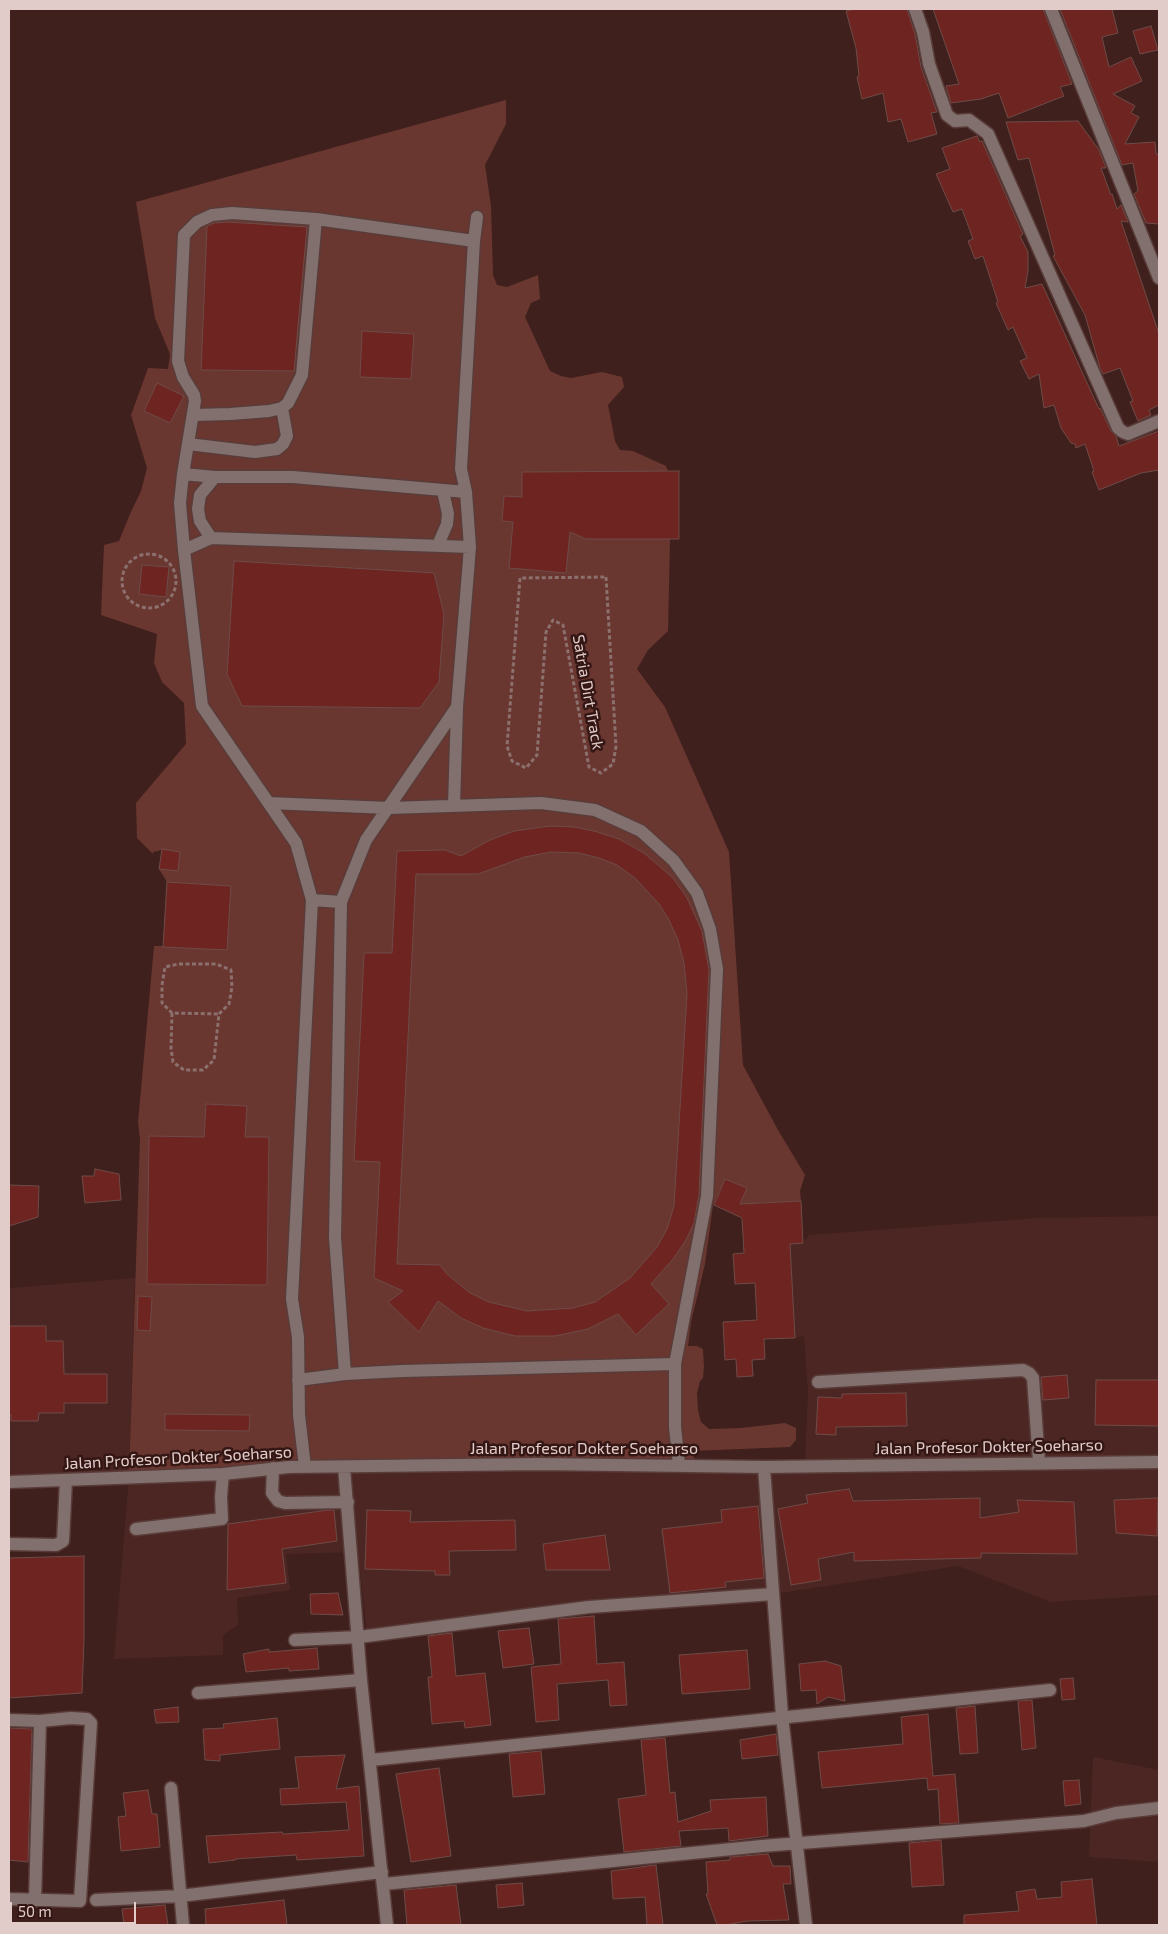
<!DOCTYPE html>
<html>
<head>
<meta charset="utf-8">
<style>
  body { margin:0 }
  #map { position:relative; width:1168px; height:1934px; overflow:hidden; background:#3f201d; font-family:"Exo 2",sans-serif }
  canvas { display:block }
  .frame { position:absolute; inset:0; border:10px solid #e1ccc9; pointer-events:none }
  .scale { position:absolute; left:10px; top:1902px; width:126px; height:22px; box-sizing:border-box; border:2px solid #e1ccc9; border-top:0; padding-left:6px; font-size:15px; line-height:18px; white-space:nowrap; color:#e1ccc9; -webkit-text-stroke:4px #341714; paint-order:stroke }
</style>
</head>
<body>
<div id="map">
<canvas width="1168" height="1934"></canvas>
<div class="frame"></div>
<div class="scale">50 m</div>
</div>
<script>
const ctx = document.querySelector('canvas').getContext('2d');
ctx.lineJoin = 'round';
function fillPath(path, color) { ctx.fillStyle = color; ctx.fill(path, 'evenodd'); }
const shape = rows => new Path2D(rows.map(r => 'M' + r).join(''));
function stroke(path, color, width, dash) { ctx.strokeStyle = color; ctx.lineWidth = width; ctx.lineCap = dash ? 'butt' : 'round'; ctx.setLineDash(dash || []); ctx.stroke(path); }
function drawText(font, color, halo, rows, align = 'center') {
  ctx.font = font + ' "Exo 2",sans-serif'; ctx.lineWidth = 5; ctx.setLineDash([]); ctx.textBaseline = 'middle'; ctx.strokeStyle = halo; ctx.fillStyle = color; for (const [text, x, y, turn = 0] of rows) {
    ctx.save(); ctx.translate(x, y); ctx.rotate((+turn || 0) * Math.PI / 180); ctx.textAlign = isNaN(turn) ? turn : align; if (halo) ctx.strokeText(text, 0, 0); ctx.fillText(text, 0, 0); ctx.restore();
  }
}
fillPath(shape([
  [1159,1216,1159,1595,1051,1602,958,1566,773,1594,586,1600,367,1633,358,1552,286,1554,290,1590,237,1598,238,1625,223,1635,223,1655,114,1659,129,1477,9,1480,9,1288,135,1278,129,1476,805,1463,808,1392,804,1336,795,1338,790,1244,803,1243,809,1235,1039,1218],
  [1093,1757,1159,1770,1159,1862,1089,1857]
]), '#4c2622');
fillPath(shape([
  [506,100,506,124,485,165,491,206,493,275,497,285,507,287,538,275,540,299,531,303,525,317,550,371,561,376,571,378,602,372,622,377,624,387,608,405,615,441,620,450,633,451,666,466,672,481,666,501,670,540,668,631,648,650,637,669,665,707,729,852,743,1065,778,1130,805,1175,800,1191,801,1201,757,1203,742,1214,735,1215,747,1188,725,1179,713,1205,705,1264,691,1322,688,1346,697,1346,703,1349,704,1367,703,1378,700,1381,697,1393,698,1410,701,1422,709,1429,741,1428,785,1423,796,1428,796,1440,790,1447,693,1451,695,1463,129,1476,140,1139,138,1122,154,946,163,946,167,882,159,869,162,850,153,852,153,854,137,838,136,803,186,744,184,703,162,682,154,663,157,634,101,615,104,545,119,541,130,514,141,491,147,468,131,415,148,368,168,369,170,354,155,318,136,202]
]), '#6a3630');
const building = shape([
  [855,9,907,9,915,34,921,67,937,112,931,113,937,134,908,142,901,119,888,122,883,93,862,99,857,77,859,76,856,48,846,11,855,9],
  [933,9,1043,9,1072,84,1060,87,1064,96,1008,118,999,93,981,99,951,103,946,86,959,84,933,9],
  [1060,9,1112,9,1118,33,1102,37,1109,67,1131,57,1142,81,1113,94,1135,106,1131,113,1139,117,1125,144,1155,142,1156,154,1159,154,1159,224,1146,223,1134,194,1138,191,1133,163,1122,165,1060,9],
  [1151,26,1158,50,1140,54,1133,31,1151,26],
  [1078,121,1099,150,1106,168,1101,168,1111,195,1112,194,1117,209,1121,205,1128,222,1121,221,1159,334,1159,405,1149,410,1151,415,1138,421,1130,402,1133,401,1120,368,1103,374,1100,368,1085,315,1053,256,1055,255,1029,158,1018,160,1006,122,1078,121],
  [977,136,980,142,982,141,1023,234,1020,236,1028,252,1028,271,1025,288,1042,284,1099,409,1100,408,1111,431,1116,436,1119,446,1159,431,1159,470,1141,473,1099,490,1092,472,1094,471,1085,444,1076,448,1075,444,1071,443,1061,428,1054,405,1044,408,1039,374,1029,379,1020,361,1027,358,1013,327,1008,330,996,303,998,302,983,256,975,259,968,241,973,239,962,209,953,212,936,174,950,169,942,148,977,136],
  [228,222,307,227,294,371,201,370,207,226,214,223,228,222],
  [362,331,414,334,411,379,360,377,362,331],
  [157,383,184,396,170,423,144,411,157,383],
  [679,471,679,539,586,539,570,532,566,573,509,568,513,522,502,521,504,496,522,497,522,472,679,471],
  [234,561,434,573,444,614,439,682,420,708,242,706,227,674,234,561],
  [142,565,169,567,166,597,139,594,142,565],
  [550,826,574,827,594,831,619,839,644,853,673,878,687,898,702,931,709,970,699,1195,694,1223,686,1240,674,1258,651,1284,669,1304,636,1335,618,1314,588,1329,555,1336,515,1336,483,1328,461,1318,438,1301,419,1332,388,1302,403,1291,374,1278,380,1162,354,1161,364,953,392,953,397,851,445,850,461,856,490,840,514,831,550,826],
  [551,852,579,853,599,858,617,865,635,878,659,904,668,918,678,940,684,963,687,993,674,1206,667,1229,657,1247,630,1278,595,1302,573,1308,527,1311,489,1302,470,1293,447,1274,440,1265,397,1264,416,874,478,874,525,857,551,852],
  [162,849,180,852,178,871,159,869,162,849],
  [167,882,231,886,227,950,163,947,167,882],
  [206,1104,247,1106,245,1137,269,1137,267,1285,147,1284,149,1136,204,1137,206,1104],
  [95,1169,119,1174,121,1200,85,1203,82,1176,94,1176,95,1169],
  [725,1179,747,1188,740,1204,801,1201,803,1243,790,1244,795,1338,764,1339,765,1359,752,1360,753,1376,737,1377,736,1359,725,1360,723,1322,757,1320,755,1283,735,1284,733,1254,744,1253,742,1218,714,1205,725,1179],
  [9,1185,39,1186,38,1217,9,1226,9,1185],
  [138,1296,152,1297,150,1331,137,1330,138,1296],
  [9,1326,46,1326,46,1341,63,1341,64,1374,107,1374,107,1403,64,1403,64,1413,39,1413,38,1421,11,1421,11,1415,9,1415,9,1326],
  [1067,1375,1069,1398,1043,1400,1041,1377,1067,1375],
  [1096,1380,1159,1380,1159,1426,1095,1425,1096,1380],
  [906,1393,907,1426,836,1427,836,1435,816,1434,818,1397,842,1398,842,1394,906,1393],
  [165,1414,250,1415,249,1431,165,1430,165,1414],
  [849,1489,853,1501,980,1498,980,1518,1019,1512,1017,1500,1074,1502,1077,1554,981,1553,981,1558,854,1561,854,1552,818,1559,821,1580,791,1585,778,1509,808,1503,806,1495,849,1489],
  [1158,1498,1157,1536,1116,1533,1114,1500,1158,1498],
  [758,1506,764,1578,725,1582,726,1587,670,1593,662,1529,722,1522,721,1510,758,1506],
  [328,1510,334,1510,337,1541,282,1549,286,1583,227,1590,228,1524,328,1510],
  [367,1510,411,1511,410,1522,515,1520,516,1550,449,1551,450,1575,435,1575,435,1571,365,1569,367,1510],
  [605,1535,610,1570,546,1570,543,1544,605,1535],
  [84,1556,84,1641,82,1693,9,1698,9,1558,84,1556],
  [338,1593,343,1615,311,1614,310,1594,338,1593],
  [594,1616,597,1664,624,1662,627,1705,610,1706,608,1680,557,1684,559,1720,536,1722,531,1667,561,1664,558,1619,594,1616],
  [529,1628,534,1664,503,1668,498,1631,529,1628],
  [452,1633,456,1676,485,1673,491,1725,465,1728,464,1721,432,1724,428,1677,432,1677,428,1636,452,1633],
  [317,1648,319,1669,289,1671,289,1668,246,1672,243,1654,269,1649,269,1652,317,1648],
  [747,1650,750,1689,682,1694,679,1655,747,1650],
  [825,1661,841,1666,845,1701,828,1697,817,1704,816,1690,801,1691,799,1664,825,1661],
  [1073,1678,1075,1699,1062,1700,1060,1679,1073,1678],
  [1032,1700,1036,1748,1022,1750,1018,1701,1032,1700],
  [975,1706,978,1753,960,1754,956,1708,975,1706],
  [178,1707,179,1722,156,1723,154,1710,178,1707],
  [928,1714,933,1776,955,1774,959,1823,940,1824,938,1789,928,1790,927,1778,822,1788,818,1752,903,1744,901,1717,928,1714],
  [277,1718,280,1749,220,1755,220,1761,205,1760,203,1729,224,1728,223,1724,277,1718],
  [9,1728,32,1729,28,1862,9,1860,9,1728],
  [776,1734,778,1755,742,1759,740,1740,776,1734],
  [665,1738,670,1793,675,1792,678,1822,711,1811,710,1800,766,1797,768,1836,729,1841,728,1828,679,1831,681,1846,624,1852,618,1799,646,1795,641,1740,665,1738],
  [541,1751,545,1794,513,1797,509,1754,541,1751],
  [345,1755,336,1789,359,1786,364,1856,297,1860,296,1855,235,1859,235,1860,209,1863,206,1836,282,1832,283,1834,349,1830,346,1802,281,1805,280,1789,299,1788,295,1757,345,1755],
  [439,1768,451,1856,411,1862,396,1774,439,1768],
  [1079,1780,1081,1804,1065,1806,1063,1781,1079,1780],
  [148,1790,152,1814,157,1814,160,1847,121,1851,118,1817,126,1816,123,1793,148,1790],
  [941,1840,944,1885,912,1887,909,1843,941,1840],
  [768,1854,773,1866,790,1866,791,1884,783,1884,789,1920,747,1921,726,1925,717,1925,706,1894,708,1894,706,1862,730,1860,730,1857,768,1854],
  [656,1865,663,1925,647,1925,645,1897,613,1899,611,1871,656,1865],
  [1092,1879,1097,1925,964,1925,964,1915,1019,1911,1016,1892,1035,1889,1037,1899,1062,1897,1061,1882,1092,1879],
  [522,1883,524,1905,498,1908,496,1885,522,1883],
  [456,1885,461,1925,407,1925,404,1890,456,1885],
  [284,1900,287,1925,206,1925,205,1909,284,1900],
  [165,1905,168,1925,124,1925,122,1909,165,1905]
]);
fillPath(building, '#6e2521');
stroke(building, '#6e4b47', 1);
const minor = shape([
  [915,9,923,32,929,64,947,115,955,121,969,120,988,134,1118,428,1123,432,1128,434,1159,421],
  [1051,9,1159,278],
  [194,415,230,414,269,411,282,408,288,403,302,375,316,219],
  [188,444,255,452,277,449,283,444,287,436,282,408],
  [183,474,215,477,293,477,466,492],
  [211,538,200,521,198,509,200,495,215,477],
  [438,545,447,524,448,514,443,491],
  [184,550,211,538,470,547],
  [269,803,389,808,541,803,595,810,641,831,674,861,697,893,710,929,717,969,707,1196,675,1364,675,1427,679,1465],
  [454,806,457,708],
  [312,900,341,902],
  [345,1374,335,1237,341,902,366,840,457,707,470,547,466,492,461,469,474,241,477,217],
  [298,1380,345,1374,402,1371,675,1364],
  [818,1382,1023,1370,1029,1373,1033,1378,1039,1462],
  [305,1467,299,1415,298,1337,292,1299,312,900,296,843,202,706,184,550,180,503,183,474,195,401,194,395,183,377,178,361,184,235,197,222,212,215,232,213,316,219,474,241],
  [344,1467,361,1680,387,1925],
  [764,1467,782,1716,806,1925],
  [273,1468,272,1493,278,1501,285,1503,348,1502],
  [9,1482,223,1474,289,1467,540,1464,764,1467,1159,1462],
  [136,1529,222,1519,221,1497,223,1474],
  [9,1544,56,1545,63,1541,66,1480],
  [295,1640,359,1637,589,1607,773,1594],
  [198,1693,361,1680],
  [9,1720,40,1721,71,1718,87,1719,91,1723,80,1901,9,1899],
  [371,1760,1050,1690],
  [171,1788,183,1925],
  [384,1884,762,1846,1084,1821,1116,1813,1159,1808],
  [35,1900,40,1721],
  [96,1900,180,1896,382,1872]
]);
stroke(minor, '#593c39', 15);
stroke(shape([
  '122 581a27 27 0 1 1 54 0a27 27 0 1 1-54 0Z',
  [606,577,616,746,613,764,601,773,589,767,563,625,553,620,546,632,537,755,526,768,512,761,507,746,520,578,606,577],
  [172,1013,171,1048,173,1062,184,1070,203,1070,214,1060,219,1014,229,1004,232,987,231,970,216,964,178,964,165,967,162,985,162,1003,172,1013,219,1014]
]), '#8b706d', 3, [4, 2.5]);
stroke(minor, '#81706d', 12);
drawText('16px', '#e1ccc9', '#341714', [
  ["Satria Dirt Track",588,692,80],
  ["Jalan Profesor Dokter Soeharso",989,1447,-1],
  ["Jalan Profesor Dokter Soeharso",584,1449],
  ["Jalan Profesor Dokter Soeharso",178,1458,-3]
]);
</script>
</body>
</html>
